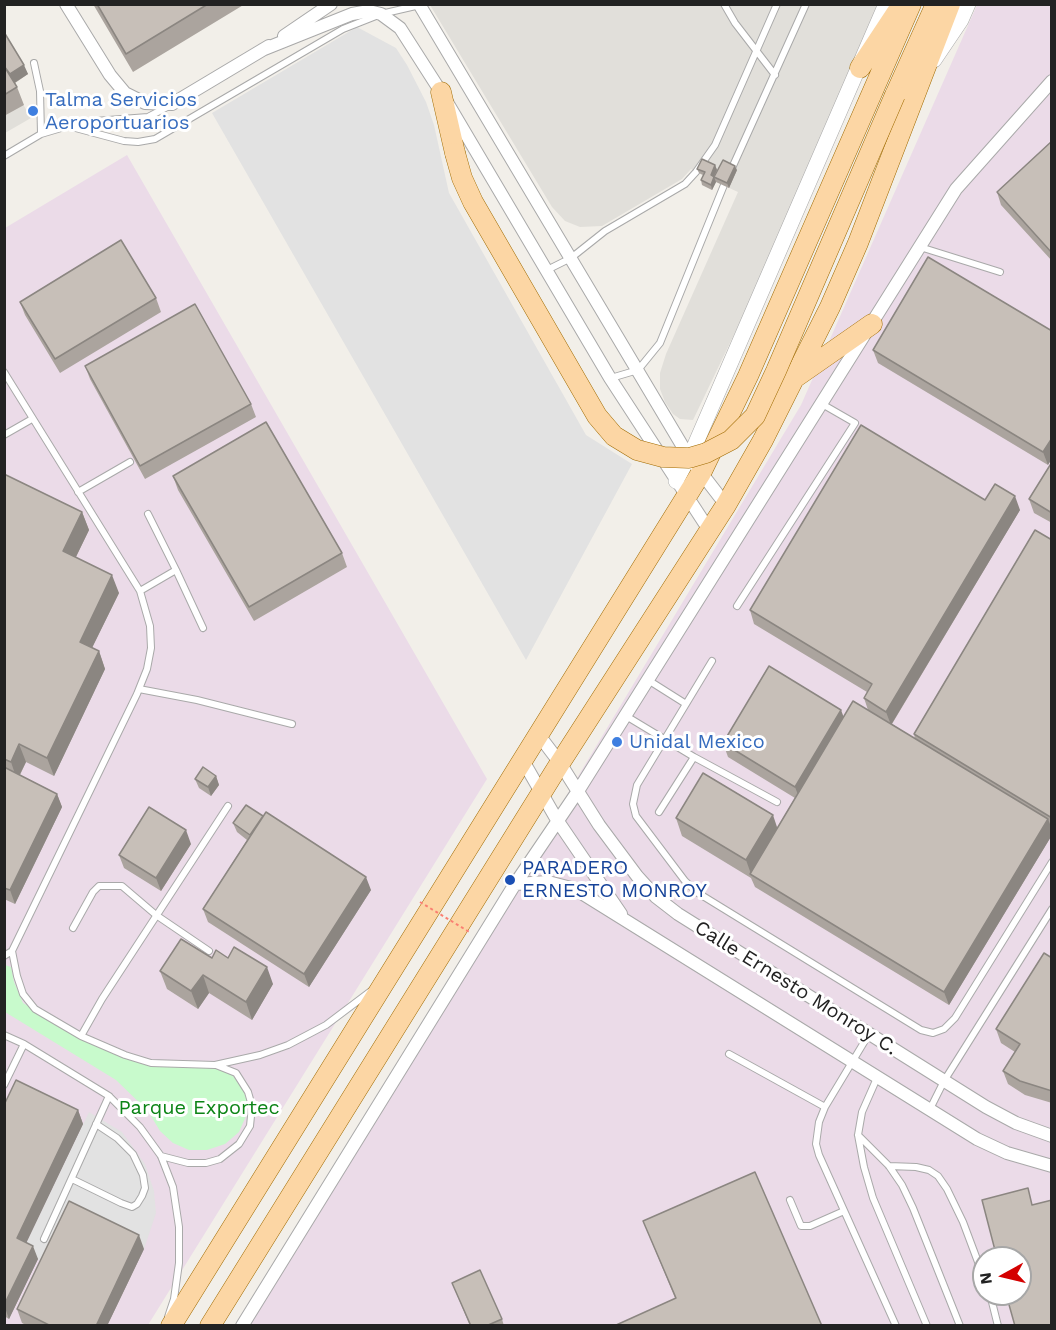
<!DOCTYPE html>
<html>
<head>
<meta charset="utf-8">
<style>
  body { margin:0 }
  #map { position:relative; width:1056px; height:1330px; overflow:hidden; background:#f2efe9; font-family:"Work Sans",sans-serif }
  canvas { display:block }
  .frame { position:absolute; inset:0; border:6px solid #222; pointer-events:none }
  .north { position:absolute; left:972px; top:1246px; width:60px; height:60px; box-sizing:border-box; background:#fff; border:2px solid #a7a7a7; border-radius:50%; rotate:262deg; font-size:16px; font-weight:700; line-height:24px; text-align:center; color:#222 }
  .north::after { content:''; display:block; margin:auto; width:21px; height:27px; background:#d40000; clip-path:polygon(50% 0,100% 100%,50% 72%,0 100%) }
</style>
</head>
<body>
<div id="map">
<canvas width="1056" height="1330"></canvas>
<div class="frame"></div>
<div class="north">N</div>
</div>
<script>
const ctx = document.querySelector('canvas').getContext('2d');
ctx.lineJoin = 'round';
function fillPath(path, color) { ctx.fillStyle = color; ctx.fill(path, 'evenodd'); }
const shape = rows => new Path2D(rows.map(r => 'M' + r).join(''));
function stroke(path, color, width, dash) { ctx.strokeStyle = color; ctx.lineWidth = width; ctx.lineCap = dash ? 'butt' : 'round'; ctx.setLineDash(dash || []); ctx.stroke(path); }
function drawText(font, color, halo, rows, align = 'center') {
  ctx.font = font + ' "Work Sans",sans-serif'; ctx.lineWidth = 6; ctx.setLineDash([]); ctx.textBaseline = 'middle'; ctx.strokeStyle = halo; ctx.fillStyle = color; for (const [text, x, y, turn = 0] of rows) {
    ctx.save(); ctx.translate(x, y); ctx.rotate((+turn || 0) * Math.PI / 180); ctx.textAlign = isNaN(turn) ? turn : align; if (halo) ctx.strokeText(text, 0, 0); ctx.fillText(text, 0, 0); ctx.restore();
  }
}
fillPath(shape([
  [977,5,1051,5,1051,1325,248,1326,801,405],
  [984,1258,1020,1258,1020,1294,984,1294],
  [127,155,487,779,148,1325,5,1326,5,228]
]), '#ebdbe8');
fillPath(shape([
  [430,5,881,5,764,272,693,420,680,419,673,414,665,402,660,389,660,373,666,354,738,192,716,182,712,190,702,185,706,177,691,169,682,179,602,226,580,227,565,221,552,207],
  [4,35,28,74,12,85,31,118,5,133]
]), '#e1dfda');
fillPath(shape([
  [5,965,11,967,14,982,23,1003,45,1016,128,1058,206,1066,224,1070,231,1074,242,1087,247,1101,246,1116,239,1132,225,1144,207,1150,189,1150,173,1143,160,1131,148,1111,116,1080,5,1012]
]), '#c8facc');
fillPath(shape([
  [357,27,396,48,407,65,426,102,434,125,449,193,586,435,632,464,526,660,212,113],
  [89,1112,122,1132,145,1164,154,1191,156,1213,144,1249,50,1265,22,1252]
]), '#e2e2e2');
const service = shape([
  [724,4,735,23,775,75],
  [34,63,40,91,41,134],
  [68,126,124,141,138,142,155,139,343,29,381,14,420,5],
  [4,156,41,134,68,126,95,121,148,117,169,106],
  [732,168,806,4],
  [920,247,1000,272],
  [547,270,571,258,605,231,685,184,696,172,715,145,777,4],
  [4,372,140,591,150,626,151,648,147,669,137,694,12,951,4,956],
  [611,378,638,370,660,343,724,185],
  [4,435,32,419],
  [78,492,130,462],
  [148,514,176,570],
  [140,591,176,570,203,628],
  [737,606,855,423,822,404],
  [712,661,637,785,633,804,636,816,685,881,698,893,921,1030,933,1033,944,1029,955,1018,1052,862],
  [648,680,686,704],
  [139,689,197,700,292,724],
  [626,716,694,757,777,802],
  [659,812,694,757],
  [73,928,93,892,99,886,122,886,156,915,209,951],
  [12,951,17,976,23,994,35,1009,81,1036,125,1055,151,1063,215,1065,260,1055,288,1045,326,1025,371,991],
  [869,1034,825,1107,819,1122,816,1144,819,1155,896,1326],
  [4,1035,24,1044,109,1096,140,1127,161,1156,173,1187,179,1227,179,1263,174,1299,168,1317],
  [81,1036,102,999,228,806],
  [729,1054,825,1107],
  [877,1078,862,1112,858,1135,864,1167,873,1198,927,1326],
  [4,1085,24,1044],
  [930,1109,944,1081,1052,909],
  [858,1135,889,1166,902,1185,913,1208,960,1326],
  [161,1156,188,1163,206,1163,220,1159,239,1144,250,1126,252,1106,248,1092,236,1073,216,1065],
  [889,1166,916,1167,929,1170,938,1176,947,1189,963,1222,984,1278],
  [72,1179,121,1203,132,1207,137,1204,142,1196,145,1188,143,1175,133,1154,117,1138,96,1124],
  [790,1200,801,1226,810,1226,844,1211],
  [44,1239,109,1096],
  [990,1294,998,1326]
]);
const minor = shape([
  [66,4,110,75,125,93,145,103,172,104,269,46],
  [419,4,689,457,726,505],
  [284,36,331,4],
  [262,50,352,14,369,11,381,14,400,28,441,92,610,378,709,530],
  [538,734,560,763,599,825,637,876,656,897,678,914,986,1107,1016,1123,1052,1136],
  [522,759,557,820,621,914],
  [515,884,548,882,575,889,977,1139,1007,1153,1052,1166],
  [242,1326,515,884,578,791,956,189,1052,81]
]);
const tertiary = shape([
  [934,60,961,20,968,4],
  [676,481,695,445,886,4]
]);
const primary = shape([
  [860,68,899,9],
  [441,92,455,153],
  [895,95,936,4],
  [796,377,872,324],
  [171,1326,701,473,748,376,911,4],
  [210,1326,560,763,726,505,763,440,830,307,858,243,950,4]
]);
stroke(service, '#a9a9a9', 8);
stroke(minor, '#a9a9a9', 14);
stroke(tertiary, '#a9a9a9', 16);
stroke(primary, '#a06b00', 21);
stroke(service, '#fff', 6);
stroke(minor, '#fff', 12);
stroke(tertiary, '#fff', 15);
stroke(primary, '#fcd6a4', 20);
const primaryBridge = shape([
  [455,153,462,178,473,202,597,416,614,436,637,450,663,457,689,458,706,453,731,440,755,416,776,371,895,95]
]);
stroke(primaryBridge, '#a06b00', 21, []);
stroke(shape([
  [420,902,471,933]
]), '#fa8072', 2, [3, 3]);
stroke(primaryBridge, '#fcd6a4', 20);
fillPath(shape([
  [93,4,245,4,133,72],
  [4,32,28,74,15,83,17,87,24,105,4,116],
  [1052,141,1052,261,1001,205,997,192],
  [715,165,717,170,714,177,737,170,729,188,716,182,712,190,702,185,701,180,703,175,699,173,697,169],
  [156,298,161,312,60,373,25,315,20,302],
  [1052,331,1048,465,878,363,873,350],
  [85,366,251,404,256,417,145,479,90,379],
  [1052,462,1052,523,1034,513,1029,499],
  [4,474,82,512,89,530,76,557,119,593,92,648,99,651,105,669,54,776,26,762,20,775,57,794,62,807,15,904,4,899],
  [173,476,342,553,347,567,254,621,178,490],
  [985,500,1020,510,892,724,915,739,914,734,1052,540,1052,835,949,1005,755,887,751,878,682,836,676,818,777,828,795,798,728,757,723,743,844,717,868,710,864,698,867,692,754,624,750,610],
  [216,776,219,785,211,796,199,788,195,779],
  [233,823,371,890,309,987,208,922,203,909,247,840,237,832],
  [191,844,161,891,124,868,119,855],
  [212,958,228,958,273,984,252,1020,209,993,198,1009,167,989,160,971],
  [1052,958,1052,1103,1025,1095,1008,1084,1003,1071,1015,1052,1001,1043,996,1029],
  [4,1105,78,1110,83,1124,26,1242,38,1259,9,1319,4,1316],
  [755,1172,675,1298,643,1221],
  [144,1249,107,1326,28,1326,22,1323,17,1309],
  [452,1283,502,1319,504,1326,470,1326]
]), '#aba49e');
fillPath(shape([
  [24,65,28,74,11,85,8,76],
  [715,165,717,170,712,180,711,175],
  [735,166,737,170,729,188,727,183],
  [714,177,716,182,712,190,711,185],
  [1052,438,1052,459,1048,465,1043,452],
  [1015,496,1020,510,891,725,886,712],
  [82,512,89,530,70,569,63,551],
  [112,575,119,593,86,660,80,642],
  [99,651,105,669,54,776,47,758],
  [841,710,846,723,800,800,795,787],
  [19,744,26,762,17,780,11,762],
  [216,776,219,785,211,796,208,787],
  [57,794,62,807,15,904,10,890],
  [773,815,779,833,751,874,746,860],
  [1048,819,1052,829,1052,835,949,1005,944,992],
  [186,830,191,844,161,891,156,878],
  [366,877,371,890,309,987,304,974],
  [267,967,273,984,252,1020,246,1002],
  [203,975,209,993,198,1009,191,991],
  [78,1110,83,1124,22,1252,17,1238],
  [139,1235,144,1249,107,1326,96,1326],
  [33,1246,38,1259,9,1319,4,1305]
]), '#8b8681');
const building = shape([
  [97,4,208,4,126,54,97,4],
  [4,32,24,65,10,74,4,66,4,32],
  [4,66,17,87,4,95,4,66],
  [1052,141,1052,253,997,192,1052,141],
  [702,159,715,165,711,175,714,177,723,160,735,166,727,183,714,177,711,185,701,180,705,172,697,169,702,159],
  [121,240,156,298,55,359,20,302,121,240],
  [928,257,1052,331,1052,438,1043,452,873,350,928,257],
  [195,304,251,404,140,466,85,366,195,304],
  [266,422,342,553,249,607,173,476,266,422],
  [861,425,985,500,995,484,1015,496,886,712,864,698,872,684,750,610,861,425],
  [1052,462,1052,513,1029,499,1052,462],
  [4,474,82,512,63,551,112,575,80,642,99,651,47,758,19,744,11,762,4,759,4,474],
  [1035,530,1052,540,1052,818,914,734,1035,530],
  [769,666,841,710,795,787,723,743,769,666],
  [853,701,1048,819,944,992,750,874,853,701],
  [4,767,57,794,10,890,4,888,4,767],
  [203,767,216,776,208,787,195,779,203,767],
  [703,773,773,815,746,860,676,818,703,773],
  [246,805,263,816,250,835,233,823,246,805],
  [149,807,186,830,156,878,119,855,149,807],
  [266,812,366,877,304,974,203,909,266,812],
  [181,939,212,958,216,950,228,958,234,947,267,967,246,1002,203,975,191,991,160,971,181,939],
  [1044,953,1052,958,1052,1091,1020,1081,1003,1071,1020,1044,996,1029,1044,953],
  [16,1080,78,1110,17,1238,33,1246,4,1305,4,1105,16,1080],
  [755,1172,822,1326,614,1326,676,1298,643,1221,755,1172],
  [1028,1188,1032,1205,1052,1200,1052,1326,1015,1326,1006,1294,1020,1294,1020,1258,997,1258,982,1200,1028,1188],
  [69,1201,139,1235,96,1326,51,1326,17,1309,69,1201],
  [480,1270,502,1319,486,1326,471,1326,452,1283,480,1270]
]);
fillPath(building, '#c7bfb8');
stroke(building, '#8b8681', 1.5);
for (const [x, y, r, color] of [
  [33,111,6,"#3f7fe0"],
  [617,742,6,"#3f7fe0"],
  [510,880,6,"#1a4fb4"]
]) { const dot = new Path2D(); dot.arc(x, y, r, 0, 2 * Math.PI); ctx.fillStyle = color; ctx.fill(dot); stroke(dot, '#fff', 2); }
drawText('20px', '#366cbe', '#fff', [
  ["Talma Servicios",45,100],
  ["Aeroportuarios",45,123],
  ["Unidal Mexico",629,742]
], 'left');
drawText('20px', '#164399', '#fff', [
  ["PARADERO",522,868],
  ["ERNESTO MONROY",522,891]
], 'left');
drawText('20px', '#222', '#fff', [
  ["Calle Ernesto Monroy C.",796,988,32]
]);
drawText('20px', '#0c8416', '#fff', [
  ["Parque Exportec",199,1108]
]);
</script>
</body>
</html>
